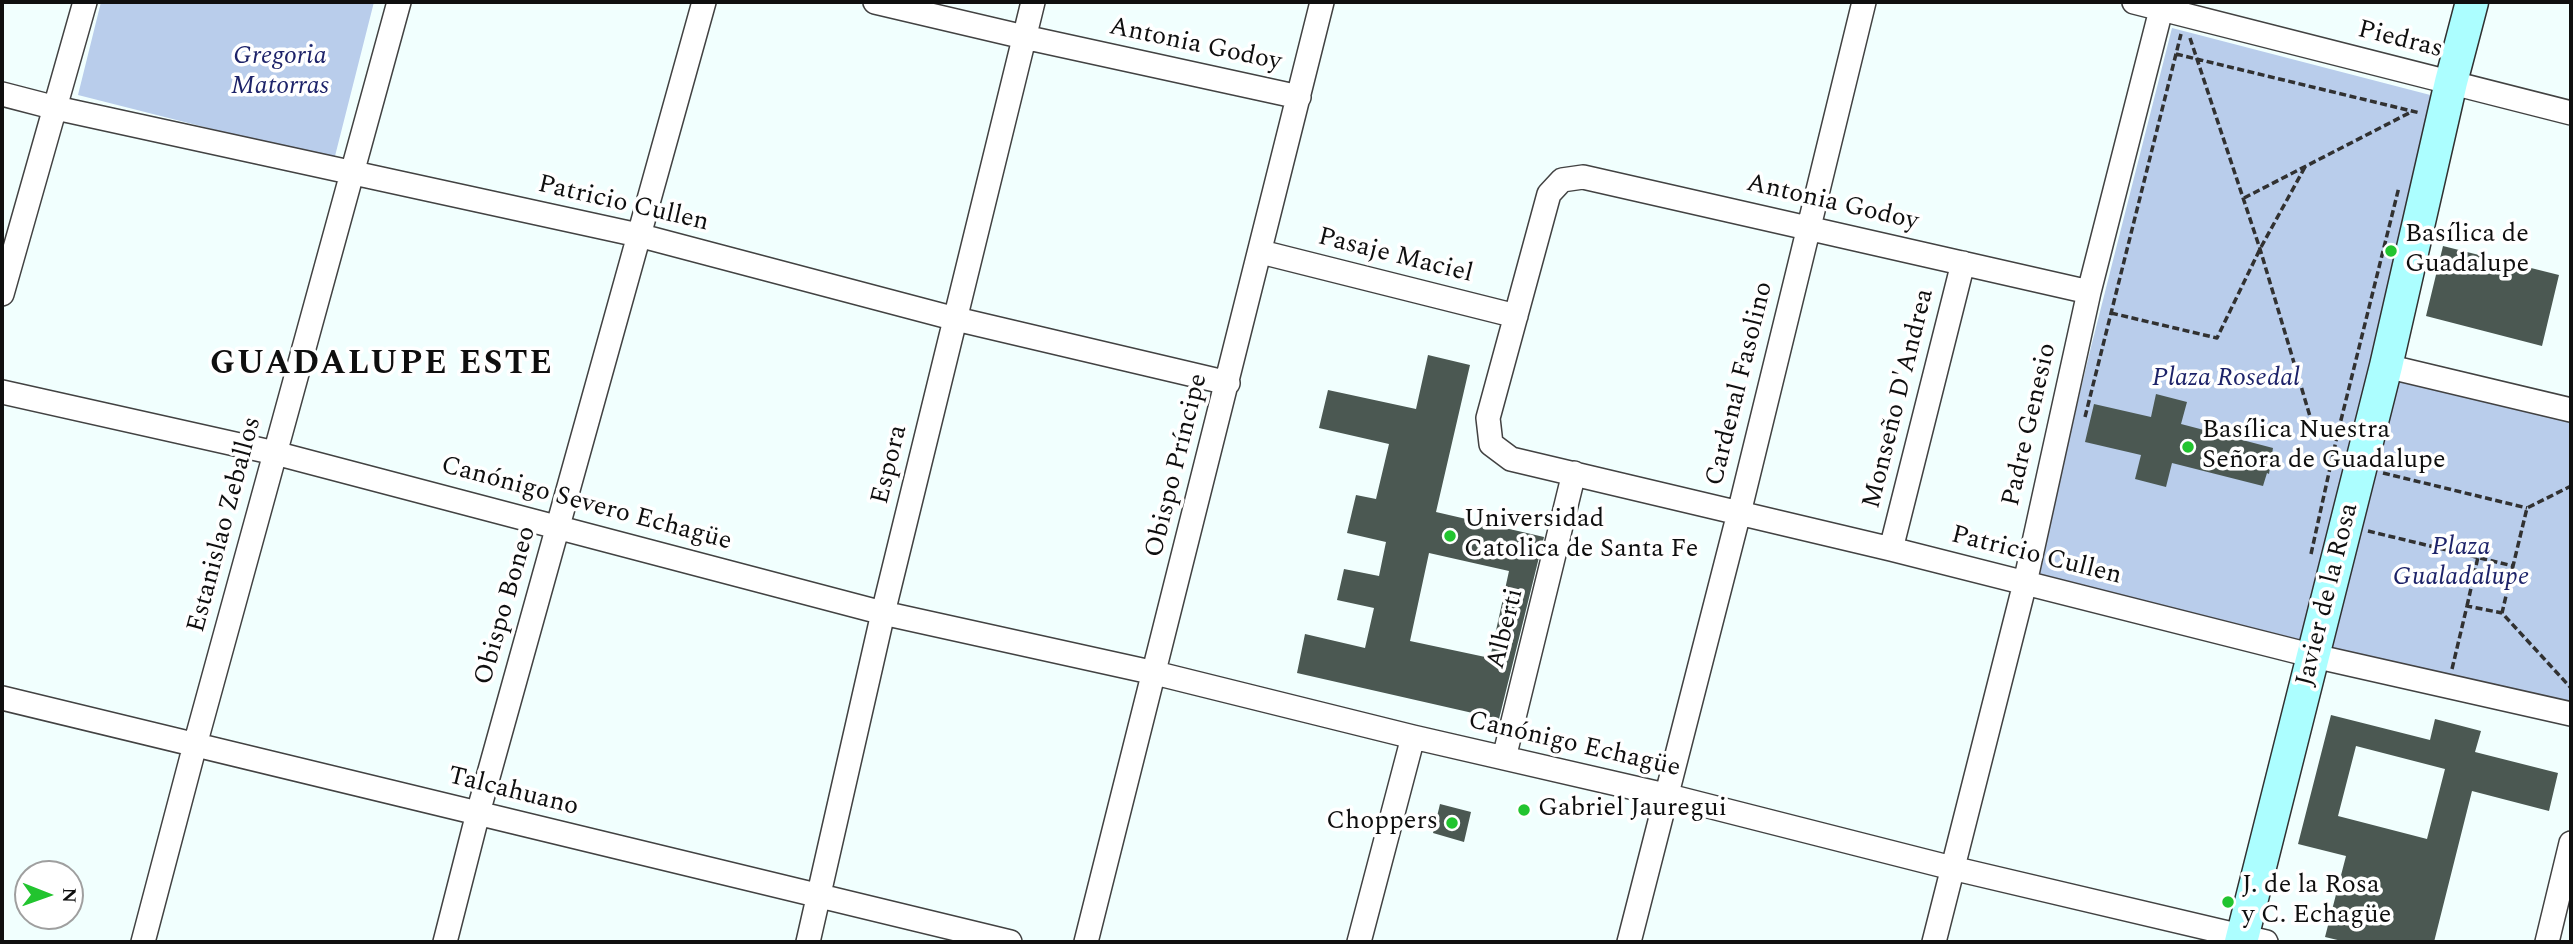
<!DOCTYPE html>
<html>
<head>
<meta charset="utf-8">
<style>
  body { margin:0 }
  #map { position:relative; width:2573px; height:944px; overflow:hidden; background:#f1fffe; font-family:Spectral,serif }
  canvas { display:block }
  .frame { position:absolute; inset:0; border:4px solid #0f0f0f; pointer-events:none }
  .north { position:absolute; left:14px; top:860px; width:70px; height:70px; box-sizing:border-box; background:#fff; border:2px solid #9f9f9f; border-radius:50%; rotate:91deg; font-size:19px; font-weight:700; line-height:28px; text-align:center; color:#0f0f0f }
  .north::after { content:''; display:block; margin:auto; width:24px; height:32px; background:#22c42f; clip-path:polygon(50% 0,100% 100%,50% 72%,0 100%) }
</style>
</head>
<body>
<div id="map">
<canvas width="2573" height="944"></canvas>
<div class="frame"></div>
<div class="north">N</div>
</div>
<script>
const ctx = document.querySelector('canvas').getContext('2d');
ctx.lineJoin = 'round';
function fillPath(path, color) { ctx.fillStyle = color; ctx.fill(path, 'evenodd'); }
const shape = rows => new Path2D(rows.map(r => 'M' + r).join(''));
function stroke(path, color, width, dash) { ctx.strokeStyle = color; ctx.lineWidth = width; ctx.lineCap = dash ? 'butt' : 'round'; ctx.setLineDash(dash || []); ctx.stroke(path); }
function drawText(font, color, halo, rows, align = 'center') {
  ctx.font = font + ' Spectral,serif'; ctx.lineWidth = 7; ctx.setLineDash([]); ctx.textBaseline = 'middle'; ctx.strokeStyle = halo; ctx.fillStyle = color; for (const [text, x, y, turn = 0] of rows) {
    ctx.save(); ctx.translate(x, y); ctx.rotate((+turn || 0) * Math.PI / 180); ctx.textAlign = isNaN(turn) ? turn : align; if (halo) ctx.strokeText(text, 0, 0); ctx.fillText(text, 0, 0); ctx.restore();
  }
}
fillPath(shape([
  [101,2,374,2,334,160,78,95],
  [2172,28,2438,97,2305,641,2037,574,2089,355],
  [2393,379,2571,421,2571,703,2325,647]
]), '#b9cdeb');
fillPath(shape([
  [2443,246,2559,275,2542,346,2426,316],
  [1428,355,1470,365,1436,512,1544,537,1499,719,1297,673,1305,634,1365,648,1374,608,1337,600,1344,569,1379,576,1386,542,1347,533,1356,495,1376,499,1389,444,1319,428,1328,390,1416,409],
  [1429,553,1509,571,1490,658,1410,641],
  [2156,394,2187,402,2181,424,2273,448,2269,474,2267,473,2263,486,2172,463,2166,487,2135,479,2141,455,2085,442,2094,404,2151,417],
  [2331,715,2430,740,2435,719,2481,731,2475,752,2558,773,2549,811,2472,791,2434,942,2346,942,2325,937,2346,856,2298,844],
  [2356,746,2445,769,2427,839,2338,816],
  [1440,804,1471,812,1464,842,1433,833]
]), '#4b5852');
const street = shape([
  [875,2,1024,37,1299,97],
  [2134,2,2571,113],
  [2,94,56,108,638,235,956,319,1228,383],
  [1261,252,1516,316],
  [2089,292,1583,177,1562,180,1549,194,1488,418,1491,444,1511,459,1891,549,2314,656,2571,714],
  [2,294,85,2],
  [2386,366,2571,410],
  [2,392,275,453,883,613,1155,673,1413,737,1665,795,1952,868,2266,942],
  [1891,549,1963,263],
  [2,698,1010,942],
  [1504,758,1574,473],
  [143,942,195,745,399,2],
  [445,942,478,813,704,2],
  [808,942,883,613,1033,2],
  [1086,942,1322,2],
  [1359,942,1413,737],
  [1629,942,1739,513,1864,2],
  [1934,942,2025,583,2089,292,2163,2],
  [2547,942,2571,843]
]);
const secondary = shape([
  [2241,942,2386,366,2451,82,2472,2]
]);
stroke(street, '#424242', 26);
stroke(secondary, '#313131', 35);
stroke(shape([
  [2190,38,2260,249,2312,423,2338,432],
  [2176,54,2420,113],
  [2244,198,2413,111],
  [2111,313,2217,338,2260,249,2305,167],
  [2085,417,2181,34],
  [2383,473,2527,508],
  [2368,531,2513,566,2527,508,2571,486],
  [2311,554,2338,432,2399,187],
  [2513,566,2502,613,2571,688],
  [2467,606,2478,557],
  [2452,669,2467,606,2502,613]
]), '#313131', 3.5, [7, 3.5]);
stroke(street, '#fff', 23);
stroke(secondary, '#acfeff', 32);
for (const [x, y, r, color] of [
  [2391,251,7,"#22c42f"],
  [2188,447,7,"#22c42f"],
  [1450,536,7,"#22c42f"],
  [1524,810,7,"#22c42f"],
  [1452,823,7,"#22c42f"],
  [2228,902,7,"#22c42f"]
]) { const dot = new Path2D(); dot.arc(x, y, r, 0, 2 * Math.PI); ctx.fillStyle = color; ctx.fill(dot); stroke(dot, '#fff', 2.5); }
drawText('26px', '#0f0f0f', '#fff', [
  ["Piedras",2400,41,14],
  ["Antonia Godoy",1195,46,12],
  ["Antonia Godoy",1832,204,13],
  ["Patricio Cullen",623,205,13],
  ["Pasaje Maciel",1395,257,14],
  ["Cardenal Fasolino",1741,384,-76],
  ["Monseño D'Andrea",1900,399,-76],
  ["Padre Genesio",2031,425,-77],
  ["Espora",891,465,-76],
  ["Obispo Príncipe",1178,466,-76],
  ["Canónigo Severo Echagüe",586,505,15],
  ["Estanislao Zeballos",226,525,-75],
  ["Patricio Cullen",2036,557,14],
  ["Javier de la Rosa",2329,595,-76],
  ["Obispo Boneo",507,606,-74],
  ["Alberti",1507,629,-76],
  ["Canónigo Echagüe",1574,746,13],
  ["Talcahuano",513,793,14]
]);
drawText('italic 26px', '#1d2369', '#fff', [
  ["Gregoria",280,58],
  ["Matorras",280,88],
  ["Plaza Rosedal",2226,380],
  ["Plaza",2461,549],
  ["Gualadalupe",2461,579]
]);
drawText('26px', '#0f0f0f', '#fff', [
  ["Basílica de",2405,236],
  ["Guadalupe",2405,266],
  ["Basílica Nuestra",2202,432],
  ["Señora de Guadalupe",2202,462],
  ["Universidad",1464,521],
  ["Catolica de Santa Fe",1464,551],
  ["Gabriel Jauregui",1538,810],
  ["Choppers",1438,823,"right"],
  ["J. de la Rosa",2242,887],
  ["y C. Echagüe",2242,917]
], 'left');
ctx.letterSpacing = '2px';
drawText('bold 33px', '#0f0f0f', '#fff', [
  ["GUADALUPE ESTE",382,367]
]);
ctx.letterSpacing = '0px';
</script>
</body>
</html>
